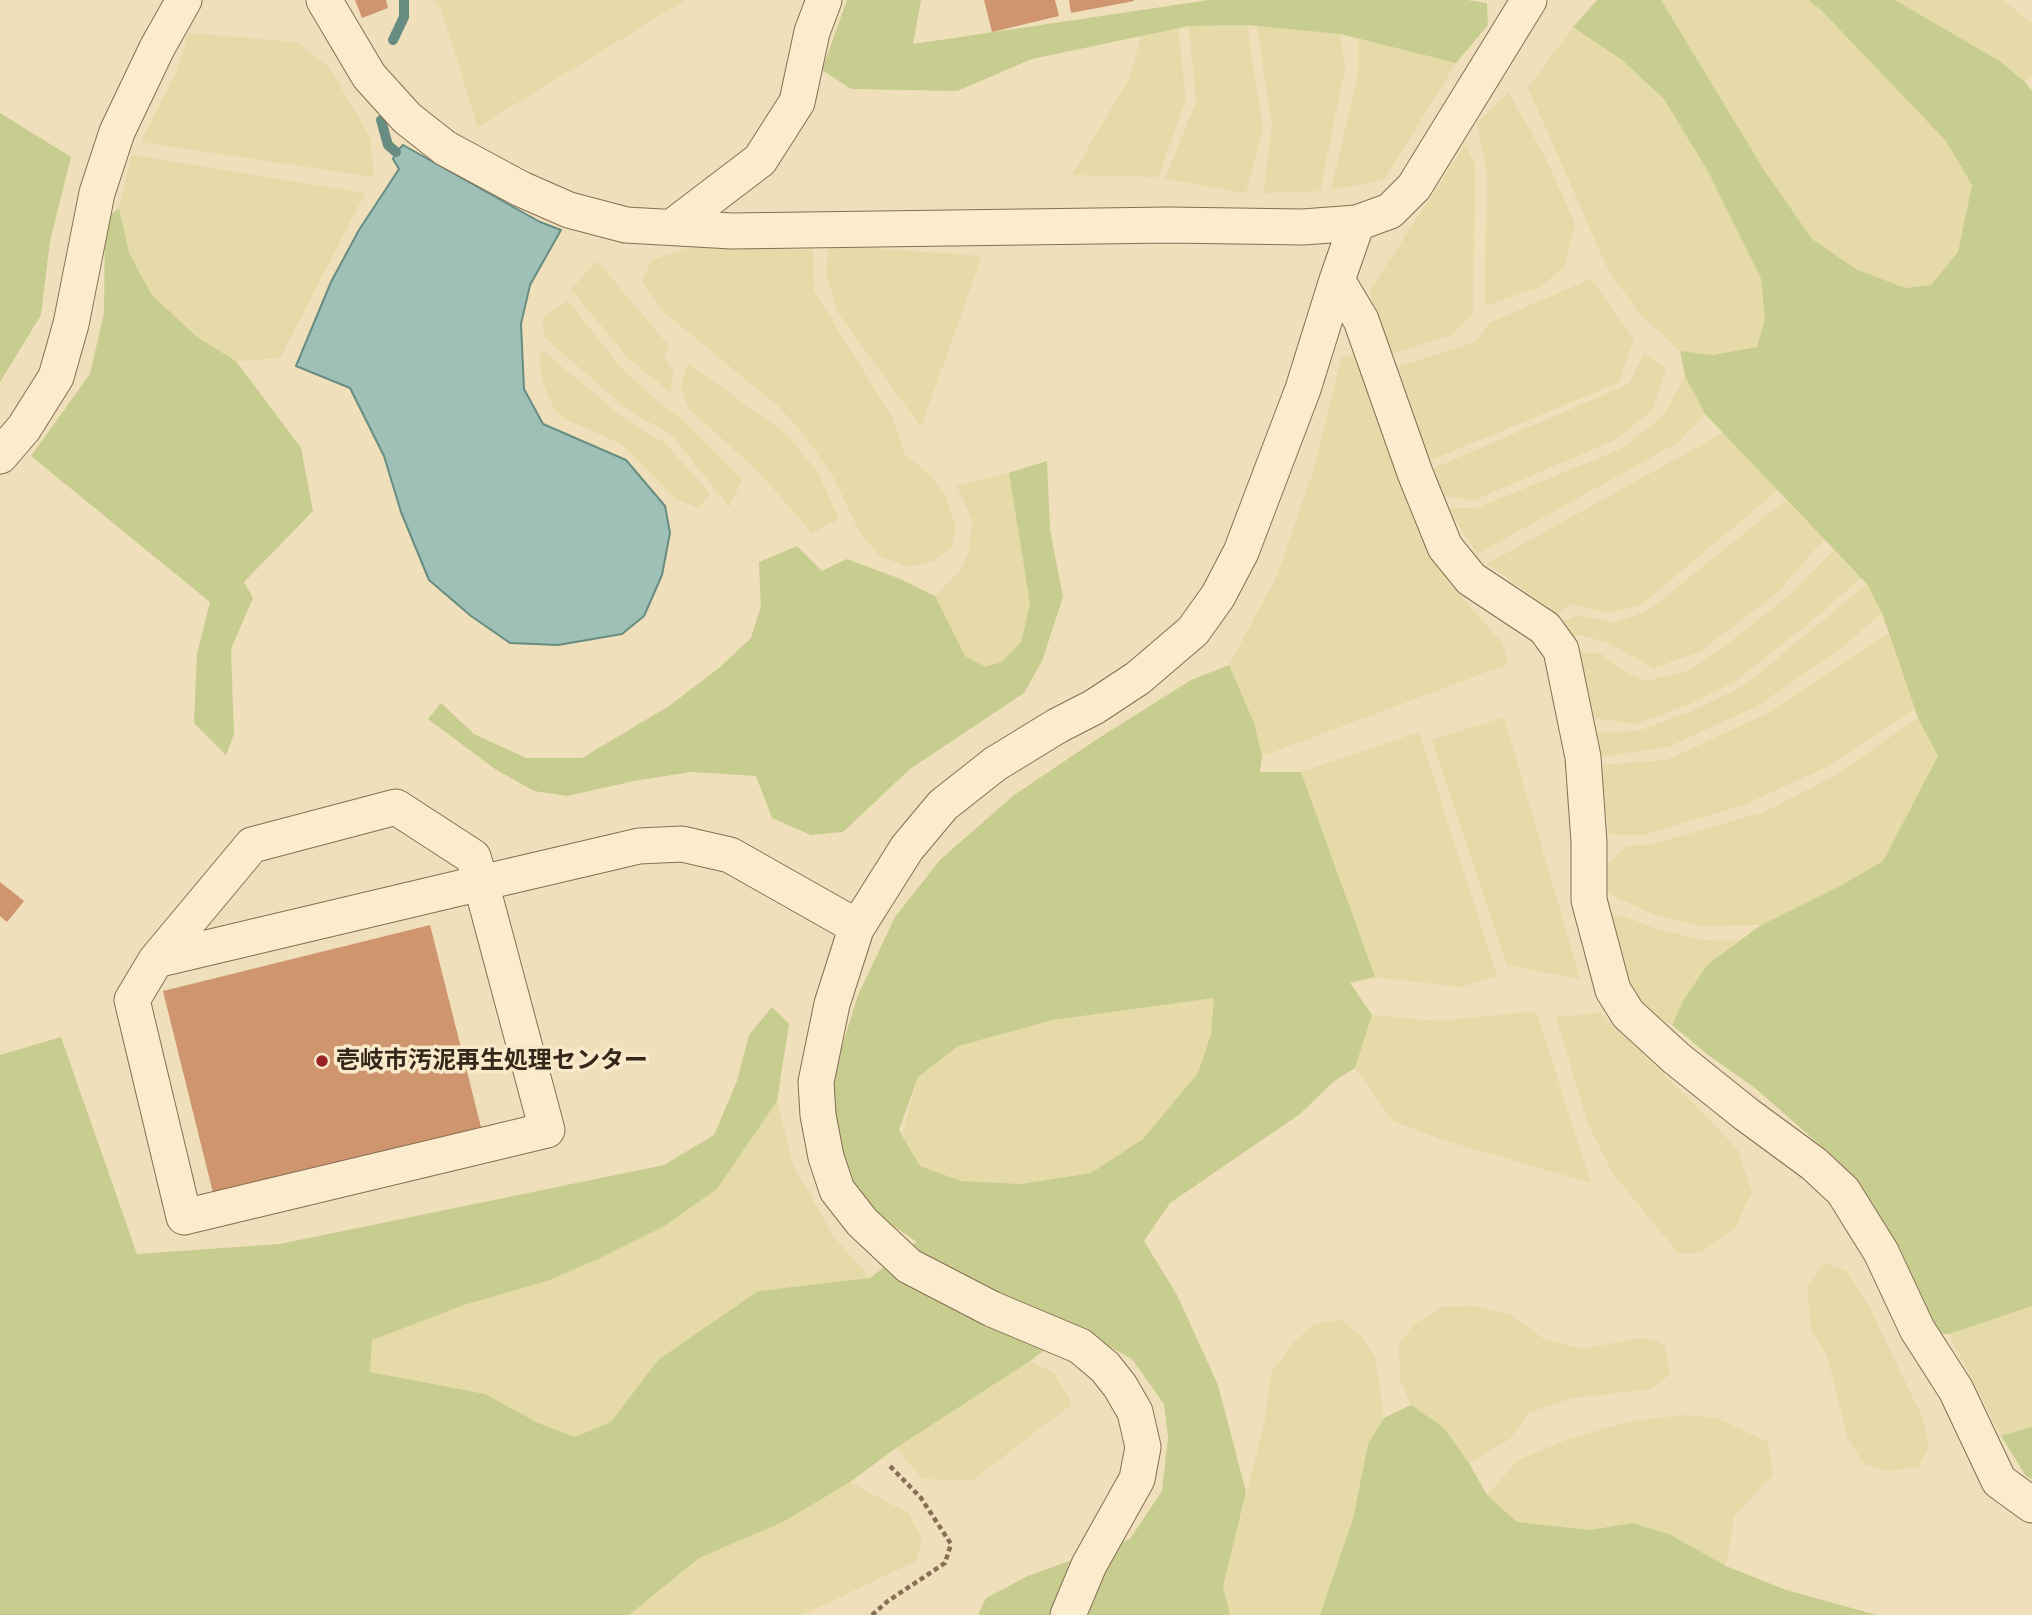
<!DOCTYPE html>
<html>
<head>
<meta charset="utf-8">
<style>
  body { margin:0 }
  canvas { display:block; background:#efdfba }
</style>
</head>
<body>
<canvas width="2032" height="1615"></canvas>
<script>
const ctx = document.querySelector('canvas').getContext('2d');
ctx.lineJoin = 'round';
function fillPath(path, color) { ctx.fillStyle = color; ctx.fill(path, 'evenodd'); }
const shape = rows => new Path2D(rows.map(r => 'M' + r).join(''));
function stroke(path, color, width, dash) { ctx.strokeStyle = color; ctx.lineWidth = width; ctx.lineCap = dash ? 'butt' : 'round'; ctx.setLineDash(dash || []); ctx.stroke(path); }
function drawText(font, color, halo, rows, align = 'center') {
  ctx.font = font + ' "Noto Serif","Noto Sans JP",serif'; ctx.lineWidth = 7; ctx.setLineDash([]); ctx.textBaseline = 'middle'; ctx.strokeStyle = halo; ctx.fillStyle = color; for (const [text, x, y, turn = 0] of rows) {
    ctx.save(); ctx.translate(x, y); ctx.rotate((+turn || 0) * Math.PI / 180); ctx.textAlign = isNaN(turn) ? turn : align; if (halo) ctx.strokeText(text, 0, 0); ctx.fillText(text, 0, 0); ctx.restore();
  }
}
fillPath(shape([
  [434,0,685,0,478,127,441,9],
  [1661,0,1808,0,1821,10,1946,141,1972,185,1958,252,1931,285,1905,288,1856,269,1812,239,1764,170],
  [1895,0,2002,0,2032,23,2032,75,2025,82,2001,62],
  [1247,25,1263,129,1246,193,1165,179,1196,102,1189,26],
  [1257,26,1340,34,1345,68,1320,191,1263,193,1272,127],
  [1573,27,1622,60,1664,99,1709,173,1761,279,1765,319,1757,347,1713,355,1680,351,1638,312,1607,267,1528,88],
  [1178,28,1186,100,1158,177,1072,175,1130,77,1141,36],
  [188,33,296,42,328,66,370,137,374,177,141,142,176,73],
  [1358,39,1456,63,1384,180,1331,190,1358,74],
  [1508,92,1544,155,1575,224,1564,267,1540,287,1485,306,1487,174,1477,123],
  [1465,145,1475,165,1473,314,1452,335,1387,355,1370,290],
  [132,155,365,193,280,358,236,361,197,337,152,295,129,253,119,208],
  [829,245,982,256,921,427,838,313,826,274],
  [690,247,813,250,814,291,893,419,905,455,928,473,944,493,956,527,952,547,934,561,908,567,880,556,860,533,835,480,806,437,779,407,664,312,642,282,652,260],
  [597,261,670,347,664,357,673,370,671,393,628,358,571,289],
  [1591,279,1634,339,1618,383,1426,462,1395,368,1476,342,1489,323],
  [568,301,621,368,657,401,675,413,742,480,729,507,673,436,627,409,544,337,543,317],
  [542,350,626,420,665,443,710,494,699,508,676,499,622,444,565,419,554,409,543,383,539,360],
  [1644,353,1666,368,1652,410,1615,440,1474,500,1442,496,1430,470,1629,384],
  [1359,354,1425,538,1458,593,1502,643,1508,664,1262,756,1254,723,1229,665,1276,578,1314,469,1342,356],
  [688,363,786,434,817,471,839,519,812,533,759,472,688,408,680,387],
  [1685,376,1705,414,1677,443,1477,554,1448,508,1477,508,1621,449,1664,415],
  [1723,433,1779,489,1642,604,1608,613,1572,604,1557,613,1487,564],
  [1009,473,1030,604,1021,642,1002,662,985,667,965,656,935,596,960,571,969,551,972,520,957,486],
  [1785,500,1824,539,1777,593,1699,652,1654,668,1606,642,1580,635,1566,637,1559,624,1578,615,1615,623,1651,609],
  [1834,550,1861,578,1808,624,1735,681,1689,704,1635,724,1595,718,1576,653,1600,653,1625,672,1646,681,1688,671,1722,648,1790,595],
  [1867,584,1882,613,1835,653,1757,706,1668,747,1599,757,1598,732,1638,731,1692,711,1745,685],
  [1888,633,1915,709,1829,766,1746,804,1643,835,1609,834,1599,765,1667,760,1768,713],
  [1504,717,1580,979,1507,965,1432,740],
  [1918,718,1938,756,1883,861,1840,886,1761,925,1701,926,1657,916,1608,893,1605,867,1627,846,1650,845,1764,812,1834,776],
  [1419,732,1497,976,1460,987,1375,977,1301,772],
  [1611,912,1660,930,1704,940,1739,941,1707,965,1683,1001,1672,1025,1642,1005,1627,982,1616,946],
  [1214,998,1211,1034,1198,1073,1143,1139,1091,1173,1021,1184,961,1181,920,1166,902,1134,918,1077,958,1045,1053,1020],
  [1536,1011,1591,1183,1443,1140,1393,1121,1355,1068,1372,1015,1438,1021],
  [1600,1013,1698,1108,1737,1149,1752,1192,1735,1227,1701,1253,1678,1253,1612,1172,1588,1124,1556,1017],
  [777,1101,793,1165,834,1237,870,1278,758,1291,658,1360,611,1422,575,1437,428,1383,370,1372,371,1340,464,1305,547,1281,598,1259,663,1227,717,1189],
  [1825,1263,1847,1271,1868,1304,1923,1419,1929,1447,1918,1467,1889,1471,1864,1464,1848,1439,1828,1358,1811,1328,1807,1287],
  [1473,1306,1511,1315,1544,1339,1581,1349,1641,1338,1657,1340,1665,1347,1670,1374,1651,1389,1572,1398,1528,1413,1510,1439,1469,1463,1443,1427,1411,1405,1400,1380,1399,1345,1414,1324,1442,1307],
  [2032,1306,2032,1427,2001,1436,1949,1334],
  [1341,1320,1362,1337,1375,1358,1384,1418,1368,1445,1353,1519,1325,1603,1320,1615,1230,1615,1223,1587,1265,1419,1271,1373,1292,1344,1315,1323],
  [1030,1361,1054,1373,1072,1404,973,1480,923,1479,896,1448],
  [1687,1415,1716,1418,1768,1442,1773,1475,1734,1516,1726,1566,1669,1534,1632,1523,1590,1530,1517,1522,1487,1495,1518,1460,1571,1438,1637,1420],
  [850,1482,908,1513,922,1538,916,1561,802,1615,629,1615,699,1558,783,1522]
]), '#e5daa8');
fillPath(shape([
  [847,0,921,0,913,44,1209,0,1467,0,1487,3,1488,25,1456,63,1340,34,1247,25,1189,26,1032,59,957,91,851,89,822,70],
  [1597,0,1661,0,1764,170,1812,239,1856,269,1905,288,1931,285,1958,252,1972,185,1946,141,1821,10,1808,0,1895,0,2001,62,2025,82,2032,91,2032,1306,1949,1334,1938,1334,1911,1275,1856,1187,1820,1145,1755,1088,1707,1054,1672,1025,1683,1001,1707,965,1761,925,1840,886,1883,861,1938,756,1918,718,1882,613,1867,584,1705,414,1685,376,1680,351,1713,355,1757,347,1765,319,1761,279,1709,173,1664,99,1622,60,1573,27],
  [0,113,71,157,50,241,41,315,0,382],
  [119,208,129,253,152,295,197,337,236,361,301,448,313,511,244,582,253,598,231,649,234,734,226,755,194,723,197,654,210,602,31,456,90,374,104,313,105,219],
  [1047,461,1050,530,1063,597,1042,661,1024,693,910,769,843,832,811,835,772,818,756,776,691,772,634,781,567,796,534,791,495,769,428,719,441,703,474,734,526,758,582,758,669,706,719,668,751,638,761,606,759,562,797,546,822,571,847,559,898,578,935,596,965,656,985,667,1002,662,1021,642,1030,604,1009,473],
  [1229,665,1254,723,1262,756,1260,772,1301,772,1375,977,1350,983,1372,1015,1355,1068,1333,1082,1300,1114,1170,1203,1144,1241,1178,1297,1218,1385,1246,1492,1223,1587,1230,1615,978,1615,986,1598,1028,1576,1130,1539,1162,1491,1168,1437,1164,1404,1132,1359,1074,1327,1030,1361,896,1448,850,1482,783,1522,699,1558,629,1615,0,1615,0,1055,61,1037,137,1254,280,1244,664,1165,714,1135,737,1081,749,1035,772,1007,789,1024,777,1101,717,1189,663,1227,598,1259,547,1281,464,1305,372,1340,370,1372,485,1394,538,1423,575,1437,611,1422,658,1360,758,1291,870,1278,917,1242,864,1206,832,1132,829,1088,858,995,895,917,940,860,1014,795,1099,738,1191,680],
  [1214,998,1211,1034,1198,1073,1143,1139,1091,1173,1021,1184,961,1181,920,1166,899,1130,918,1077,958,1046,1053,1020],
  [1411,1405,1443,1427,1469,1463,1487,1495,1517,1522,1590,1530,1632,1523,1669,1534,1726,1566,1786,1590,1877,1615,1320,1615,1353,1519,1368,1444,1384,1418],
  [2032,1427,2032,1479,2026,1476,2001,1436]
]), '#c7cd8f');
const water = shape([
  [403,145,540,222,561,230,530,285,521,324,524,389,543,424,626,460,665,506,670,533,662,575,644,616,622,634,558,645,510,643,471,616,429,580,401,512,384,456,350,388,296,366,331,282,359,230,399,169,393,159,396,152,403,145]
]);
fillPath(water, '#9fc0b6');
stroke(water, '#678d83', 2);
stroke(shape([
  [393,40,404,17,404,0],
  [381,120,388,145,396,152]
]), '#678d83', 10);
fillPath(shape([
  [355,0,386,0,388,8,362,18],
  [984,0,1055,0,1059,16,992,32],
  [1069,0,1134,0,1134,1,1071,13],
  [0,882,24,901,7,922,0,916],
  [430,925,482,1131,214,1197,163,991]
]), '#cf956e');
const minor = shape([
  [324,0,369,76,407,118,445,148,521,189,569,210,626,225,732,231,1169,225,1303,227,1357,223,1390,211,1414,187,1529,0],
  [672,227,760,160,797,102,812,32,824,0],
  [1337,280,1361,320,1415,473,1445,547,1471,579,1545,628,1561,650,1583,757,1589,842,1589,900,1613,990,1628,1014,1676,1058,1746,1114,1814,1164,1843,1191,1881,1252,1917,1329,1956,1390,1999,1481,2032,1505],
  [0,456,24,428,56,377,71,324,97,193,117,132,157,48,184,0],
  [156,960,252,845,396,807,473,857,481,883,547,1130,184,1217,132,1000,156,960,481,883,639,846,682,844,730,855,852,924,856,929],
  [1068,1615,1089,1565,1137,1479,1143,1447,1135,1412,1120,1386,1105,1367,1080,1346,992,1309,909,1266,862,1222,837,1190,826,1157,818,1115,816,1082,832,1004,856,929,907,848,943,805,995,764,1057,726,1094,707,1138,678,1193,631,1218,596,1241,552,1303,389,1337,280,1357,223]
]);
stroke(minor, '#876e54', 37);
stroke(shape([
  [872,1615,888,1601,945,1563,951,1544,921,1498,890,1466]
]), '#876e54', 4.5, [5, 3.5]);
stroke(minor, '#faeccd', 35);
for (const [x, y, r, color] of [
  [322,1061,7,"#982224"]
]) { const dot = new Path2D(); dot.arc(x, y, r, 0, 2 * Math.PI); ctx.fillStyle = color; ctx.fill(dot); stroke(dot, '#f7e9ca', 2.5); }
drawText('bold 24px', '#35271a', '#f7e9ca', [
  ["壱岐市汚泥再生処理センター",336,1061]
], 'left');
</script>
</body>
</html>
